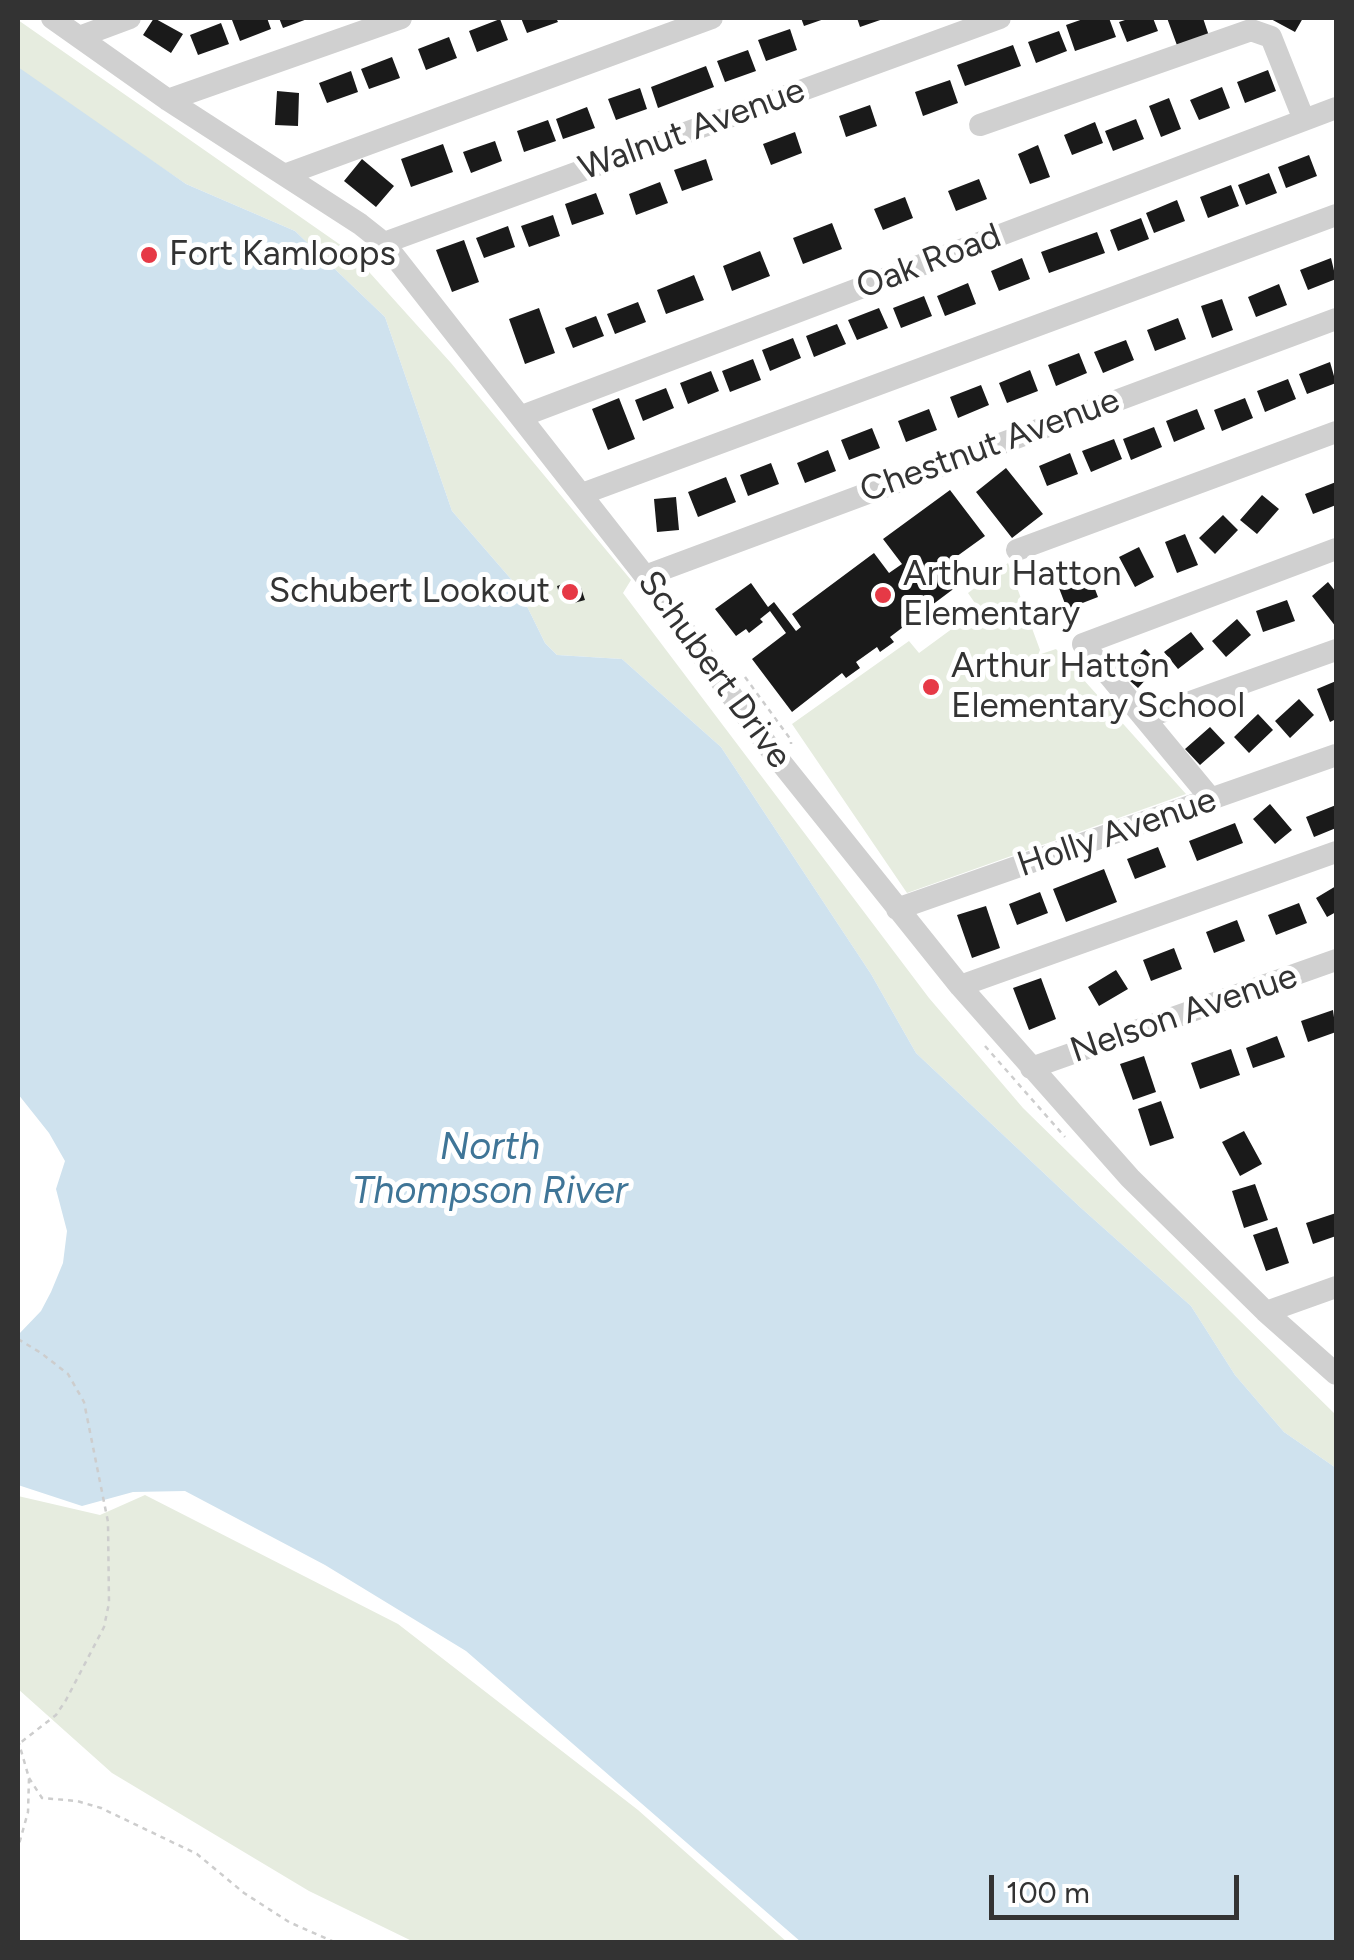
<!DOCTYPE html>
<html>
<head>
<meta charset="utf-8">
<style>
  body { margin:0 }
  #map { position:relative; width:1354px; height:1960px; overflow:hidden; background:#fff; font-family:Figtree,sans-serif }
  canvas { display:block }
  .frame { position:absolute; inset:0; border:20px solid #333; pointer-events:none }
  .scale { position:absolute; left:989px; top:1875px; width:250px; height:45px; box-sizing:border-box; border:5px solid #333; border-top:0; padding-left:12px; font-size:30px; line-height:35px; white-space:nowrap; color:#333; -webkit-text-stroke:8px #fff; paint-order:stroke }
</style>
</head>
<body>
<div id="map">
<canvas width="1354" height="1960"></canvas>
<div class="frame"></div>
<div class="scale">100 m</div>
</div>
<script>
const ctx = document.querySelector('canvas').getContext('2d');
ctx.lineJoin = 'round';
function fillPath(path, color) { ctx.fillStyle = color; ctx.fill(path, 'evenodd'); }
const shape = rows => new Path2D(rows.map(r => 'M' + r).join(''));
function stroke(path, color, width, dash) { ctx.strokeStyle = color; ctx.lineWidth = width; ctx.lineCap = dash ? 'butt' : 'round'; ctx.setLineDash(dash || []); ctx.stroke(path); }
function drawText(font, color, halo, rows, align = 'center') {
  ctx.font = font + ' Figtree,sans-serif'; ctx.lineWidth = 10; ctx.setLineDash([]); ctx.textBaseline = 'middle'; ctx.strokeStyle = halo; ctx.fillStyle = color; for (const [text, x, y, turn = 0] of rows) {
    ctx.save(); ctx.translate(x, y); ctx.rotate((+turn || 0) * Math.PI / 180); ctx.textAlign = isNaN(turn) ? turn : align; if (halo) ctx.strokeText(text, 0, 0); ctx.fillText(text, 0, 0); ctx.restore();
  }
}
fillPath(shape([
  [18,20,352,253,451,363,631,580,623,593,929,998,1023,1108,1336,1415,1336,1468,1284,1432,1235,1375,1191,1306,1080,1207,916,1053,871,974,721,747,622,659,557,655,545,643,517,586,452,511,385,317,295,231,186,184,31,79,18,67],
  [1008,563,1040,650,1038,655,1056,649,1186,794,907,893,792,724,909,641,919,653,979,609,968,593],
  [145,1495,398,1624,638,1810,787,1942,414,1942,309,1891,112,1773,18,1689,18,1496,100,1515]
]), '#e6ecdf');
fillPath(shape([
  [18,67,186,184,295,231,385,317,452,511,517,586,545,643,557,655,622,659,721,747,871,974,916,1053,1080,1207,1191,1306,1235,1375,1284,1432,1336,1468,1336,1942,801,1942,466,1651,325,1565,185,1491,133,1492,82,1506,18,1485,18,1335,41,1311,51,1292,63,1263,67,1231,56,1189,65,1161,49,1133,18,1094]
]), '#cfe2ee');
fillPath(shape([
  [154,18,183,34,171,53,143,35],
  [239,18,267,18,271,29,240,41,232,20],
  [279,18,310,18,283,28],
  [521,18,556,18,558,22,527,33],
  [801,18,827,18,804,26],
  [857,18,886,18,860,27],
  [1086,18,1109,18,1116,37,1075,51,1066,25],
  [1131,18,1153,18,1158,31,1127,42,1119,22],
  [1167,18,1203,18,1209,36,1178,48],
  [1269,18,1303,18,1295,32],
  [500,19,508,40,477,52,469,31],
  [221,23,229,44,198,55,190,35],
  [790,29,797,50,766,61,758,40],
  [1059,31,1067,51,1036,63,1028,42],
  [449,37,457,58,426,70,418,49],
  [1013,45,1021,66,965,86,957,65],
  [748,50,756,71,725,82,717,61],
  [392,57,400,78,369,89,361,69],
  [706,66,714,87,658,108,651,87],
  [1268,70,1276,91,1245,103,1237,82],
  [351,71,358,92,327,103,319,83],
  [950,80,958,103,923,116,915,92],
  [1222,87,1230,108,1199,120,1190,100],
  [640,88,647,109,616,120,608,99],
  [277,91,299,93,298,126,275,125],
  [1169,98,1181,129,1161,137,1149,106],
  [870,105,877,126,846,137,839,116],
  [587,107,595,128,563,139,556,119],
  [1136,119,1144,139,1113,151,1105,131],
  [548,120,556,141,524,152,517,131],
  [1095,122,1103,143,1072,155,1064,135],
  [795,132,802,153,771,165,763,144],
  [495,141,502,161,471,173,463,152],
  [443,144,453,172,411,187,401,159],
  [1038,145,1050,177,1030,184,1018,154],
  [1309,155,1317,176,1286,188,1278,167],
  [362,159,394,186,376,207,344,181],
  [706,159,713,180,682,191,674,170],
  [1269,173,1277,193,1246,205,1238,185],
  [979,179,987,199,956,211,948,191],
  [660,182,668,203,636,215,629,194],
  [1231,185,1239,206,1208,218,1200,197],
  [596,193,604,214,572,225,565,204],
  [905,197,913,218,883,230,874,209],
  [1177,200,1185,221,1154,233,1146,213],
  [553,215,560,236,529,247,521,226],
  [1141,218,1149,239,1118,251,1110,230],
  [832,223,842,249,803,264,793,238],
  [508,226,515,247,484,258,476,238],
  [1097,232,1105,253,1049,273,1041,252],
  [464,240,479,282,452,292,436,250],
  [760,251,770,276,732,291,723,266],
  [1022,258,1030,279,999,291,991,271],
  [1331,258,1336,279,1308,290,1300,270],
  [694,275,704,300,666,314,657,290],
  [968,283,976,304,945,316,937,296],
  [1279,284,1287,305,1256,317,1248,297],
  [924,296,932,316,901,328,893,308],
  [1222,299,1233,330,1212,338,1201,306],
  [638,302,646,322,615,334,607,314],
  [539,308,555,353,525,364,509,319],
  [879,308,888,328,857,340,848,320],
  [596,316,604,336,573,348,565,328],
  [1178,318,1186,339,1155,351,1147,330],
  [837,324,846,344,814,357,806,336],
  [793,338,801,358,770,371,762,350],
  [1126,340,1134,360,1103,373,1094,352],
  [1079,353,1087,373,1056,386,1048,365],
  [753,359,761,380,730,392,722,371],
  [1330,362,1336,383,1307,394,1299,374],
  [1030,370,1038,391,1007,403,999,383],
  [711,371,719,391,688,404,680,383],
  [1288,379,1296,399,1265,412,1257,391],
  [981,385,989,405,958,418,950,397],
  [666,388,674,408,643,421,635,400],
  [619,398,635,439,608,450,592,409],
  [1245,398,1253,418,1222,431,1214,410],
  [929,409,937,430,906,442,898,421],
  [1197,409,1205,429,1174,442,1166,421],
  [1154,427,1162,447,1131,460,1123,439],
  [872,428,880,448,849,460,841,440],
  [1114,439,1122,459,1091,472,1082,451],
  [828,450,836,471,805,483,797,463],
  [1070,453,1078,474,1047,486,1039,466],
  [771,463,779,484,748,496,740,475],
  [1006,468,1043,514,1012,538,976,492],
  [726,477,736,502,698,517,688,492],
  [1336,482,1336,505,1313,514,1305,494],
  [950,490,985,536,942,567,956,587,924,611,928,616,915,626,911,621,890,637,894,642,880,652,877,647,856,662,860,668,846,678,842,673,792,712,752,659,786,633,770,611,760,619,763,622,749,633,746,629,736,636,715,609,751,583,768,607,774,602,796,631,801,627,792,614,874,553,889,573,902,564,883,539],
  [1262,495,1279,509,1257,534,1240,520],
  [676,497,679,530,657,532,654,499],
  [1223,515,1238,530,1215,554,1199,538],
  [1185,534,1198,565,1177,573,1165,542],
  [1139,547,1154,577,1135,587,1119,557],
  [1090,576,1098,597,1067,609,1059,588],
  [569,582,581,588,585,600,574,603,571,593,560,597,557,586],
  [1328,582,1336,592,1336,627,1312,596],
  [1287,600,1295,621,1263,632,1256,611],
  [1237,619,1251,635,1226,657,1212,641],
  [1191,632,1204,649,1178,669,1164,652],
  [1145,649,1160,664,1138,688,1121,673],
  [1336,681,1336,719,1330,722,1317,689],
  [1299,699,1314,715,1290,738,1275,721],
  [1258,714,1273,730,1249,753,1234,737],
  [1210,727,1225,743,1200,765,1185,749],
  [1270,804,1292,830,1275,844,1253,819],
  [1336,805,1336,828,1314,837,1306,817],
  [1235,823,1243,843,1197,861,1189,841],
  [1158,847,1166,867,1135,879,1127,859],
  [1104,869,1117,902,1066,922,1053,889],
  [1336,886,1336,912,1327,917,1316,898],
  [1040,892,1048,913,1017,925,1009,904],
  [1299,903,1307,923,1276,935,1268,915],
  [986,906,1000,948,972,958,957,915],
  [1237,920,1245,941,1214,953,1206,932],
  [1174,948,1182,969,1151,981,1143,960],
  [1116,970,1128,989,1099,1006,1088,987],
  [1041,978,1056,1019,1029,1030,1013,988],
  [1333,1010,1336,1032,1308,1042,1301,1021],
  [1277,1036,1285,1057,1253,1068,1246,1048],
  [1231,1049,1240,1075,1200,1089,1191,1063],
  [1144,1056,1156,1092,1133,1100,1120,1064],
  [1161,1101,1174,1138,1150,1146,1138,1109],
  [1244,1131,1262,1164,1240,1176,1222,1142],
  [1255,1184,1268,1220,1244,1228,1232,1191],
  [1336,1213,1336,1236,1313,1244,1306,1223],
  [1277,1227,1289,1263,1266,1271,1253,1235]
]), '#1a1a1a');
stroke(shape([
  [745,677,791,740,791,744],
  [985,1046,1065,1137],
  [18,1339,41,1353,68,1374,84,1402,108,1522,109,1603,104,1627,66,1700,56,1715,20,1743],
  [18,1740,29,1778,28,1812,18,1848],
  [29,1778,42,1798,77,1801,101,1808,197,1854,244,1893,289,1922,334,1942]
]), '#cdcdcd', 2.5, [5, 5]);
stroke(shape([
  [52,18,168,100,360,224,384,243,645,576,771,750,960,986,1130,1178,1266,1312,1336,1374],
  [79,37,130,18],
  [168,100,401,18],
  [980,125,1251,30,1271,37,1304,120],
  [284,175,712,18],
  [384,243,1000,18],
  [522,416,1336,108],
  [582,494,1336,215],
  [1017,550,1336,432],
  [645,576,1336,319],
  [1145,718,1336,650],
  [1212,800,1083,644,1336,549],
  [897,909,1336,755],
  [960,986,1336,852],
  [1031,1068,1336,960],
  [1266,1312,1336,1287]
]), '#d0d0d0', 22);
for (const [x, y, r, color] of [
  [149,255,10,"#e63946"],
  [570,592,10,"#e63946"],
  [883,595,10,"#e63946"],
  [931,687,10,"#e63946"]
]) { const dot = new Path2D(); dot.arc(x, y, r, 0, 2 * Math.PI); ctx.fillStyle = color; ctx.fill(dot); stroke(dot, '#fff', 4); }
drawText('35px', '#333', '#fff', [
  ["Walnut Avenue",692,130,-20],
  ["Oak Road",929,262,-21],
  ["Chestnut Avenue",990,446,-20],
  ["Schubert Drive",714,670,54],
  ["Holly Avenue",1117,833,-19],
  ["Nelson Avenue",1184,1014,-19]
]);
drawText('35px', '#333', '#fff', [
  ["Fort Kamloops",169,255],
  ["Arthur Hatton",903,575],
  ["Elementary",903,615],
  ["Schubert Lookout",550,592,"right"],
  ["Arthur Hatton",951,667],
  ["Elementary School",951,707]
], 'left');
drawText('italic 38px', '#3f7597', '#fff', [
  ["North",490,1148],
  ["Thompson River",490,1192]
]);
</script>
</body>
</html>
